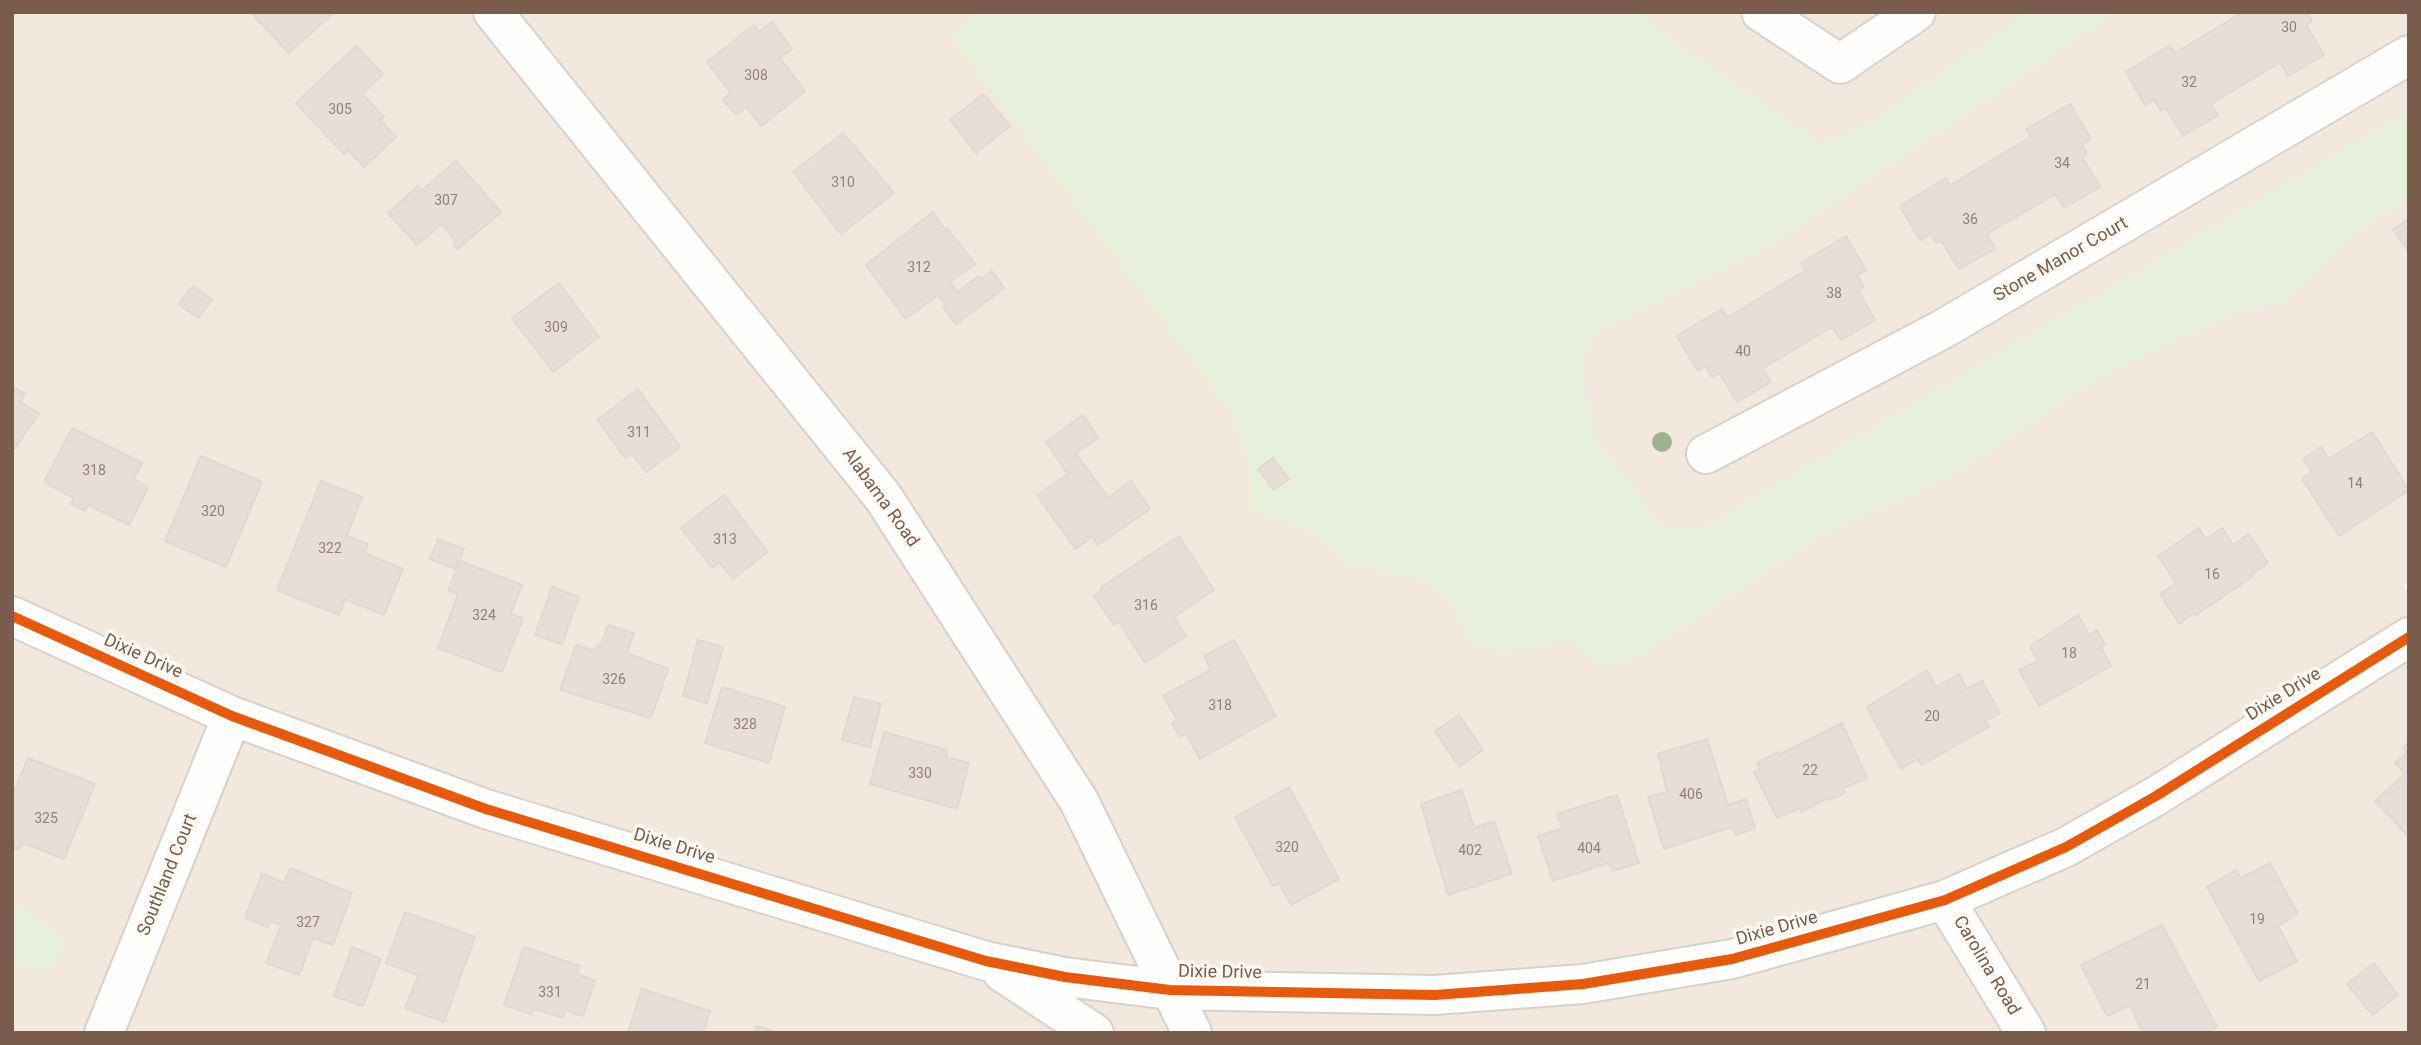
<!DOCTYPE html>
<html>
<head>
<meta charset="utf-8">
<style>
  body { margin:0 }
  #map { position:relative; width:2421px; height:1045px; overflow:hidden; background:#f9f5f0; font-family:Roboto,sans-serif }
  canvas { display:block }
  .frame { position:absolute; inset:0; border:14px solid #7a5c4d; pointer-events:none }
</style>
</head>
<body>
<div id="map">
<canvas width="2421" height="1045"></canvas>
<div class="frame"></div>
</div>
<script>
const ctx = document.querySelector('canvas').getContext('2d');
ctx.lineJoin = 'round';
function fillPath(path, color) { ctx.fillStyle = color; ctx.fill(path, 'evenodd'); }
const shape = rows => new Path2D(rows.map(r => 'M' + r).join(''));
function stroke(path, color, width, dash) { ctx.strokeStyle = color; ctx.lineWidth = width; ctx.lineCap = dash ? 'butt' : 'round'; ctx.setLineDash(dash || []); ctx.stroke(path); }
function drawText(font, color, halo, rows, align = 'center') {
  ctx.font = font + ' Roboto,sans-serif'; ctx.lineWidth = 7; ctx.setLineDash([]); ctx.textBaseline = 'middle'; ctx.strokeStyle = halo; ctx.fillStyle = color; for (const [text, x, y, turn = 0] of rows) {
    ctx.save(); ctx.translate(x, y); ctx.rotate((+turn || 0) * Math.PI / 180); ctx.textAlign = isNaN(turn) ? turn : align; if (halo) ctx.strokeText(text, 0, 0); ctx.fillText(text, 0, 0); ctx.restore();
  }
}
fillPath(shape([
  [12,12,2409,12,2409,582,2403,586,2409,592,2409,1033,12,1033]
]), '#f2e8de');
fillPath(shape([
  [978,12,1634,12,1821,144,1839,137,1872,120,2013,23,2024,12,2118,12,1778,241,1597,332,1582,364,1594,435,1661,524,1697,531,2409,111,2409,199,2354,233,2288,300,2225,317,2101,377,1965,469,1818,538,1639,657,1602,666,1571,640,1499,653,1466,639,1452,603,1424,581,1348,564,1320,536,1251,508,1252,472,1230,412,949,34],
  [12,902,70,941,49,969,12,966]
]), '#e7f0db');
const building = shape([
  [250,12,330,12,332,14,289,53,250,12],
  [2243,12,2307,12,2312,22,2306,25,2324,55,2288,76,2280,62,2211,104,2218,115,2183,136,2166,108,2161,111,2154,100,2145,105,2126,72,2170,45,2175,53,2243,12],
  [772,22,792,49,780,58,805,91,761,126,746,107,736,115,723,99,731,93,707,62,754,25,759,32,772,22],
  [356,46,383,74,362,94,384,117,380,120,396,137,364,167,348,150,344,154,296,103,356,46],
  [983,94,1010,126,976,153,950,120,983,94],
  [2070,104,2091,139,2082,144,2087,154,2082,157,2100,187,2064,208,2055,194,1987,234,1995,249,1959,269,1941,241,1936,243,1931,234,1920,240,1900,206,1946,178,1950,185,2031,137,2026,129,2070,104],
  [843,133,894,193,841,234,793,172,843,133],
  [456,161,501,212,458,249,453,244,456,241,442,224,417,245,388,213,418,186,421,191,456,161],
  [933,212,946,231,948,229,975,264,950,282,958,292,979,276,981,279,992,271,1004,288,956,324,943,307,946,305,938,295,906,319,866,265,933,212],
  [2409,219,2409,252,2393,230,2409,219],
  [1846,236,1866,270,1857,275,1864,287,1858,290,1875,320,1841,340,1832,327,1763,368,1771,382,1737,402,1719,373,1712,377,1705,366,1698,371,1677,336,1722,309,1727,318,1806,270,1801,263,1846,236],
  [559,283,599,337,553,372,512,318,559,283],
  [193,286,212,300,198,318,179,304,193,286],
  [12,386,25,394,20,401,39,414,12,452,12,386],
  [638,389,680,447,646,472,632,454,625,458,597,420,638,389],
  [1083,415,1098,438,1076,453,1108,498,1131,481,1150,509,1098,545,1092,537,1075,549,1037,495,1068,474,1046,442,1083,415],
  [72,428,142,463,134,479,148,488,129,525,88,505,85,511,71,504,74,498,44,482,72,428],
  [2372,432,2409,490,2339,536,2302,479,2312,472,2303,459,2321,447,2329,459,2372,432],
  [201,456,262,482,226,567,165,541,201,456],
  [1273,458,1289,479,1274,490,1258,469,1273,458],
  [321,481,362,497,347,536,368,544,365,553,403,569,384,615,345,599,339,615,277,590,321,481],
  [724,495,768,552,733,579,719,562,712,568,681,528,724,495],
  [2199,528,2205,539,2222,528,2233,545,2249,534,2268,563,2252,574,2253,576,2196,615,2194,613,2179,624,2160,594,2176,583,2158,556,2199,528],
  [1179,536,1214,590,1174,617,1186,636,1145,663,1119,622,1114,625,1094,596,1102,591,1100,588,1179,536],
  [438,539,464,549,456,569,430,559,438,539],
  [460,561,522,585,511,614,523,618,502,672,438,648,458,594,448,591,460,561],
  [552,587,579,597,562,644,535,635,552,587],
  [2078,615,2089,635,2097,630,2105,644,2101,647,2111,666,2039,706,2019,670,2038,661,2030,646,2078,615],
  [608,625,634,633,627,653,668,669,651,718,560,690,576,645,595,651,598,645,601,646,608,625],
  [698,640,723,647,707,703,683,696,698,640],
  [1234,640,1276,716,1200,759,1186,734,1180,737,1172,723,1177,720,1163,696,1211,670,1204,656,1234,640],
  [1927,670,1936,687,1959,674,1967,689,1982,681,2000,713,1985,721,1989,727,1921,765,1918,759,1901,769,1867,707,1927,670],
  [722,687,785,707,769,763,705,743,722,687],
  [854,697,881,704,870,747,842,740,854,697],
  [1459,715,1483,750,1459,767,1435,731,1459,715],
  [1842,723,1867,778,1843,788,1845,793,1829,800,1829,797,1801,812,1800,808,1777,818,1754,772,1760,769,1757,763,1778,752,1779,755,1842,723],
  [884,732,947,750,946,757,969,763,957,809,870,784,884,732],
  [1707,739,1728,805,1746,799,1755,828,1735,835,1732,827,1664,849,1648,797,1667,792,1658,754,1707,739],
  [2409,743,2409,835,2408,836,2375,801,2405,774,2395,763,2407,753,2403,748,2409,743],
  [28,758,95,784,64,859,23,843,19,850,12,847,12,796,28,758],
  [1289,787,1339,879,1291,905,1279,883,1273,886,1235,817,1289,787],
  [1462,790,1474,828,1494,821,1512,874,1448,895,1421,804,1462,790],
  [1617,795,1639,863,1612,871,1609,863,1553,881,1538,836,1563,828,1557,814,1617,795],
  [2270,863,2298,914,2278,926,2297,961,2259,981,2207,887,2236,870,2241,878,2270,863],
  [290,868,352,893,333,945,313,938,299,975,266,963,281,925,270,921,268,927,245,918,262,874,284,883,290,868],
  [405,912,475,937,444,1022,405,1008,418,975,386,963,405,912],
  [2162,925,2217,1027,2204,1033,2143,1033,2130,1005,2107,1016,2081,965,2162,925],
  [352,947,381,959,363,1006,334,996,352,947],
  [524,947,580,966,577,974,595,981,583,1016,565,1010,563,1018,534,1009,532,1014,504,1005,524,947],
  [2374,963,2398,995,2373,1015,2347,984,2374,963],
  [642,989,710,1011,703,1033,628,1032,642,989],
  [757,1026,779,1033,755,1033,757,1026]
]);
fillPath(building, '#e6ded7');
stroke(building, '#e2d8d2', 2);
const minor = shape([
  [493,12,883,497,1079,801,1192,1033],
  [1761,12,1840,64,1916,12],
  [1706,454,1943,329,2409,55],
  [12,616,232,716,486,809,986,961,1065,977,1170,990,1435,995,1583,984,1732,959,1945,900,2066,847,2156,796,2409,637],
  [1945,900,2026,1033],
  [1002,972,1094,1033],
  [104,1033,232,716]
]);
stroke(minor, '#d7d1cb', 42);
stroke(minor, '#fefefd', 38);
stroke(shape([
  [12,616,232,716,486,809,986,961,1065,977,1170,990,1435,995,1583,984,1732,959,1945,900,2066,847,2156,796,2409,637]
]), '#e8590c', 10);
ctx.fillStyle = '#9eb190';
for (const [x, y] of [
  [1662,442]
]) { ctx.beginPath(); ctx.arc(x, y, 10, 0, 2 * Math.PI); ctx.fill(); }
drawText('14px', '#977e72', null, [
  ["30",2289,28],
  ["308",756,76],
  ["32",2189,83],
  ["305",340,110],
  ["34",2062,164],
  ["310",843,183],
  ["307",446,201],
  ["36",1970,220],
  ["312",919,268],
  ["38",1834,294],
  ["309",556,328],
  ["40",1743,352],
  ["311",639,433],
  ["318",94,471],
  ["14",2355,484],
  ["320",213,512],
  ["313",725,540],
  ["322",330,549],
  ["16",2212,575],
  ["316",1146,606],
  ["324",484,616],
  ["18",2069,654],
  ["326",614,680],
  ["318",1220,706],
  ["20",1932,717],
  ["328",745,725],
  ["22",1810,771],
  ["330",920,774],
  ["406",1691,795],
  ["325",46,819],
  ["320",1287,848],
  ["404",1589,849],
  ["402",1470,851],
  ["19",2257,920],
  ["327",308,923],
  ["21",2143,985],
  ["331",550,993]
]);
drawText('18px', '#7a5c4d', '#fffaf3', [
  ["Stone Manor Court",2061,260,-30],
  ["Alabama Road",880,498,54],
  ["Dixie Drive",143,657,24],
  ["Dixie Drive",2284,695,-32],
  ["Dixie Drive",674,847,17],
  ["Southland Court",168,875,-68],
  ["Dixie Drive",1777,929,-16],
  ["Carolina Road",1986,966,59],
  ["Dixie Drive",1220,973,1]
]);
</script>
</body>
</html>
